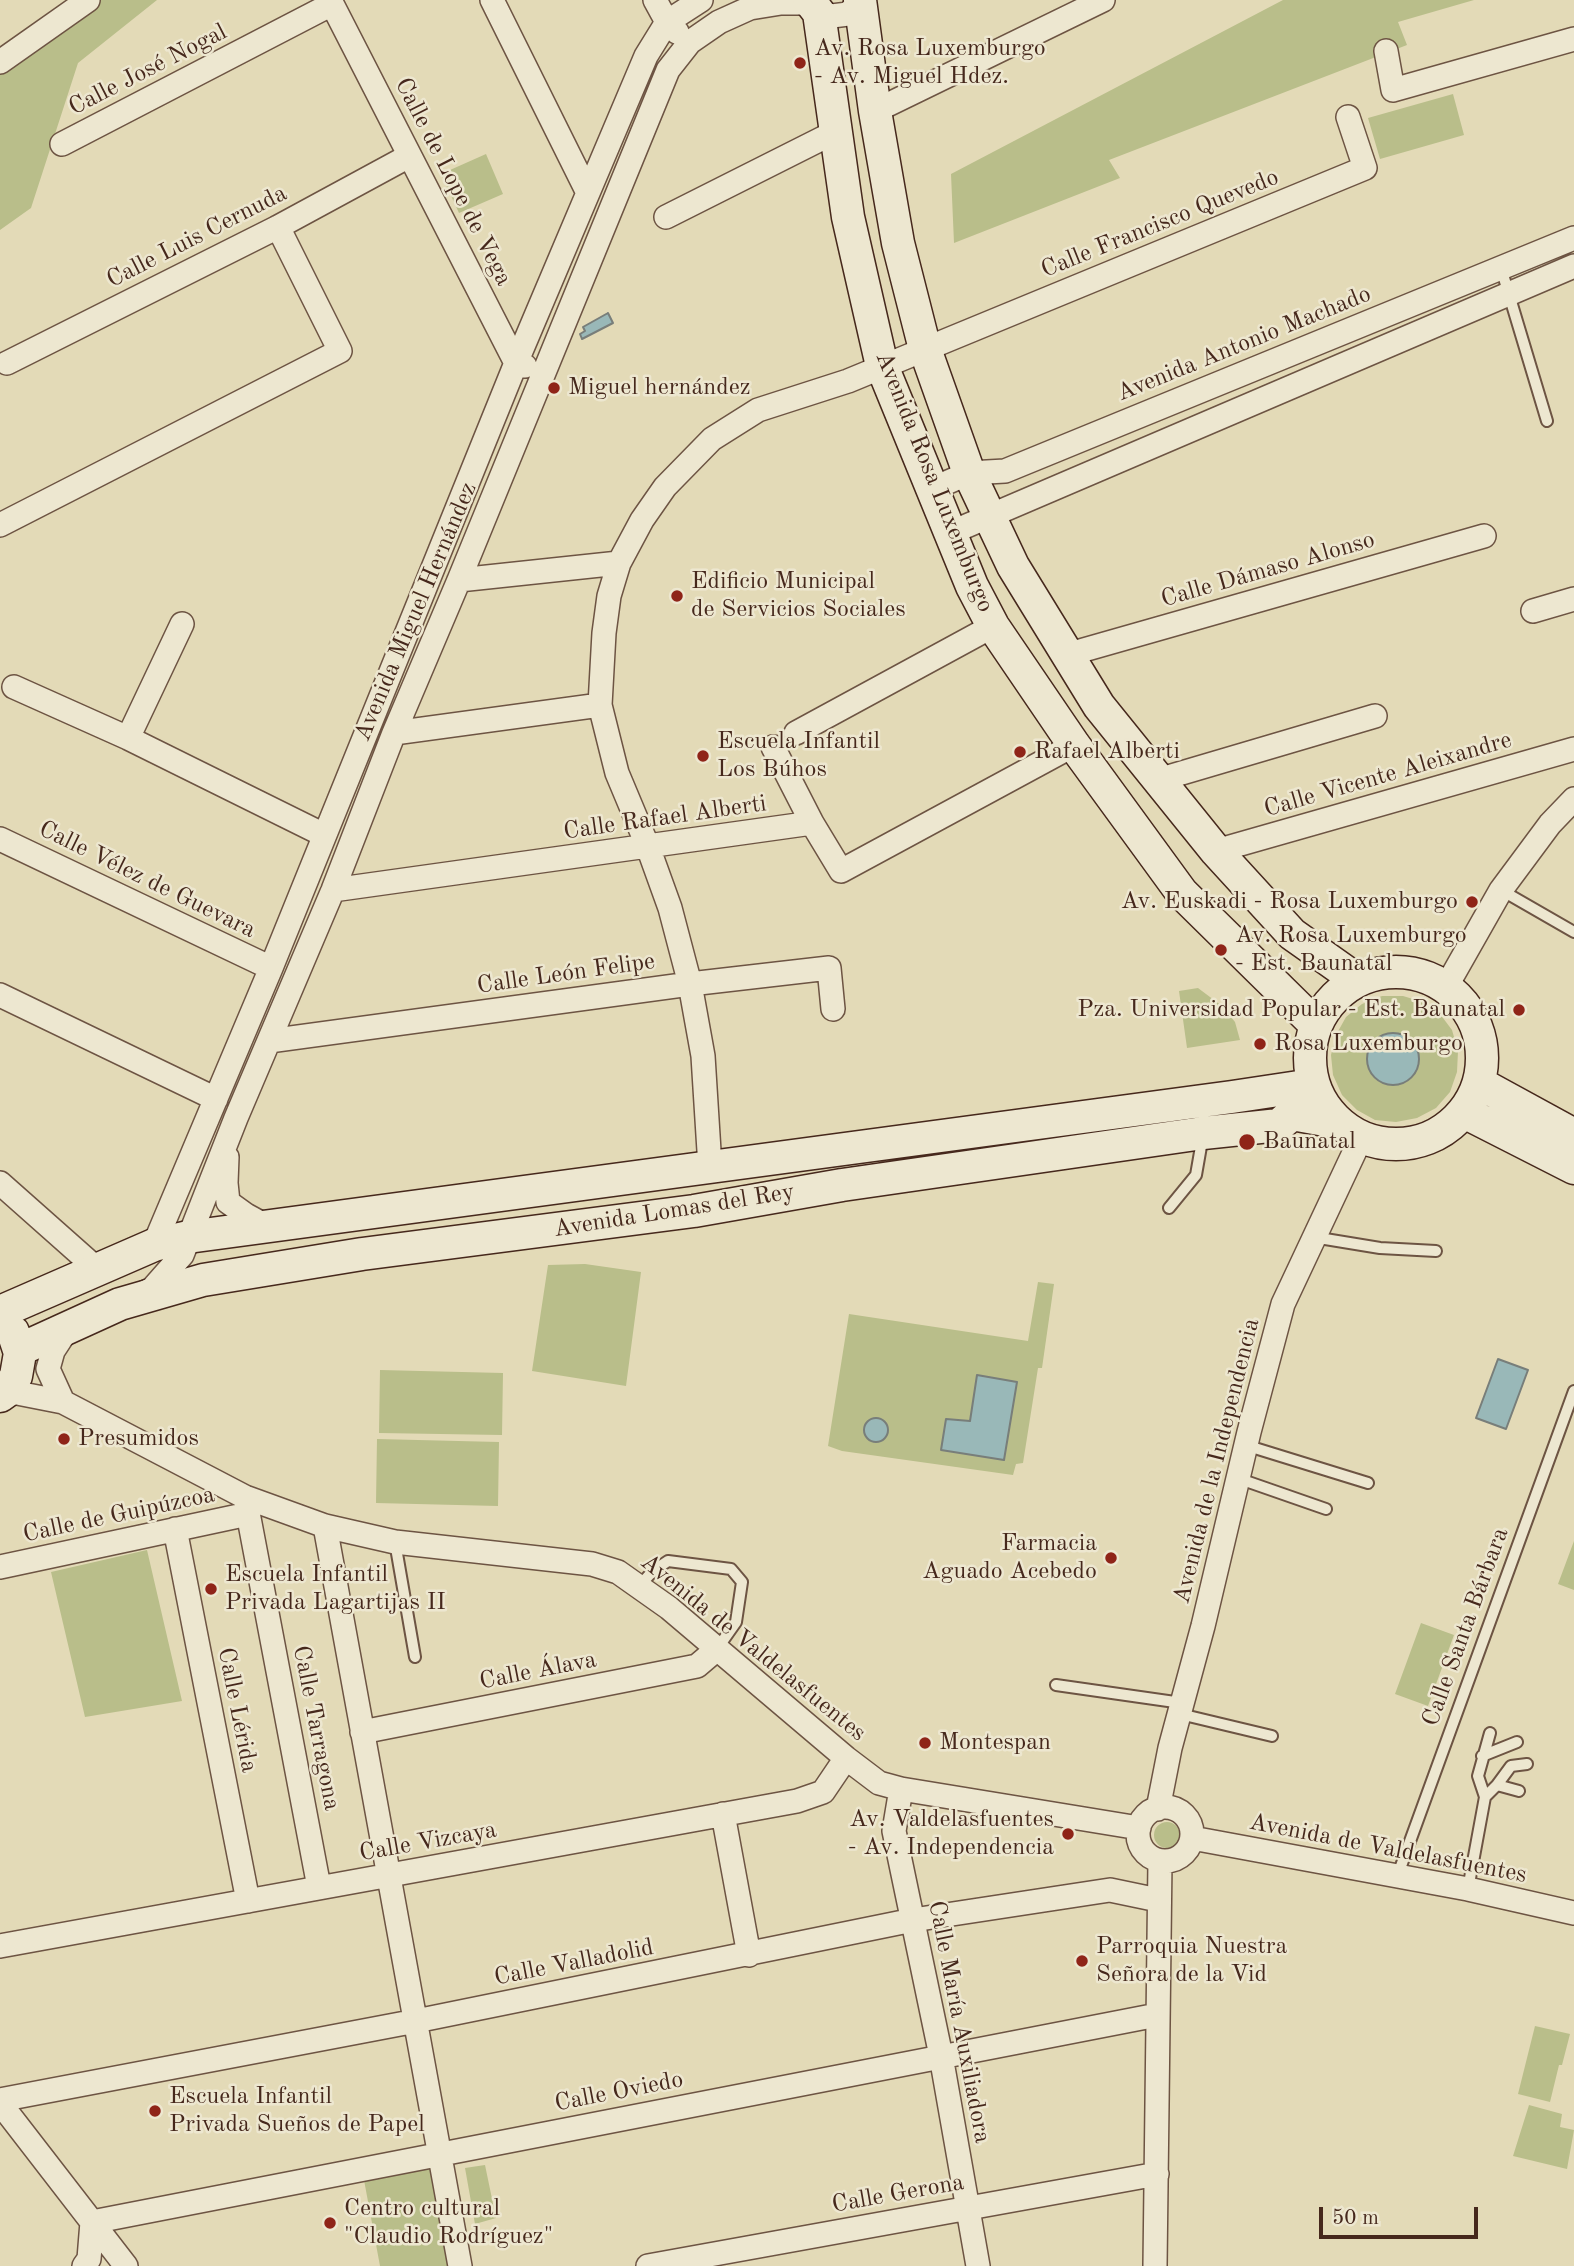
<!DOCTYPE html>
<html>
<head>
<meta charset="utf-8">
<style>
  body { margin:0 }
  #map { position:relative; width:1574px; height:2266px; overflow:hidden; background:#e3dab7; font-family:"Old Standard TT",serif }
  canvas { display:block }
  .scale { position:absolute; left:1319px; top:2207px; width:159px; height:32px; box-sizing:border-box; border:4px solid #46281c; border-top:0; padding-left:9px; font-size:21px; line-height:24px; white-space:nowrap; color:#46281c; -webkit-text-stroke:5px #ede7d0; paint-order:stroke }
</style>
</head>
<body>
<div id="map">
<canvas width="1574" height="2266"></canvas>
<div class="scale">50 m</div>
</div>
<script>
const ctx = document.querySelector('canvas').getContext('2d');
ctx.lineJoin = 'round';
function fillPath(path, color) { ctx.fillStyle = color; ctx.fill(path, 'evenodd'); }
const shape = rows => new Path2D(rows.map(r => 'M' + r).join(''));
function stroke(path, color, width, dash) { ctx.strokeStyle = color; ctx.lineWidth = width; ctx.lineCap = dash ? 'butt' : 'round'; ctx.setLineDash(dash || []); ctx.stroke(path); }
function drawText(font, color, halo, rows, align = 'center') {
  ctx.font = font + ' "Old Standard TT",serif'; ctx.lineWidth = 5; ctx.setLineDash([]); ctx.textBaseline = 'middle'; ctx.strokeStyle = halo; ctx.fillStyle = color; for (const [text, x, y, turn = 0] of rows) {
    ctx.save(); ctx.translate(x, y); ctx.rotate((+turn || 0) * Math.PI / 180); ctx.textAlign = isNaN(turn) ? turn : align; if (halo) ctx.strokeText(text, 0, 0); ctx.fillText(text, 0, 0); ctx.restore();
  }
}
fillPath(shape([
  [96,0,157,0,78,63,31,208,0,230,0,66],
  [1283,0,1474,0,1398,22,1407,45,1109,160,1120,178,954,243,951,174],
  [1453,94,1464,135,1380,159,1368,118],
  [486,154,503,194,459,213,441,174],
  [1198,988,1222,1006,1235,1022,1240,1040,1187,1048,1179,991],
  [1382,996,1403,996,1423,1002,1440,1014,1452,1030,1458,1051,1457,1072,1450,1092,1436,1108,1417,1118,1396,1122,1375,1120,1357,1110,1342,1095,1333,1075,1331,1055,1336,1035,1346,1017,1362,1004],
  [585,1264,641,1272,626,1386,532,1371,548,1265],
  [1038,1282,1054,1284,1042,1368,1038,1368,1023,1463,1016,1464,1013,1475,842,1451,828,1446,849,1314,1028,1341],
  [380,1370,503,1373,502,1435,379,1433],
  [377,1439,499,1442,498,1506,376,1503],
  [1574,1541,1574,1590,1558,1584],
  [147,1550,182,1701,85,1717,51,1572],
  [1421,1623,1454,1635,1428,1706,1395,1694],
  '1154 1835a13 13 0 1 1 26 0a13 13 0 1 1-26 0Z',
  [1535,2026,1570,2034,1562,2065,1559,2065,1550,2102,1518,2094],
  [1529,2105,1562,2114,1560,2127,1574,2130,1567,2169,1513,2156],
  [485,2165,496,2218,475,2224,465,2168],
  [430,2168,448,2266,380,2266,364,2180]
]), '#b9be8a');
const water = shape([
  [608,313,613,323,582,339,580,334,585,331,583,327,608,313],
  '1367 1059a26 26 0 1 1 52 0a26 26 0 1 1-52 0Z',
  [1498,1359,1528,1370,1506,1429,1476,1418,1498,1359],
  [977,1375,1017,1382,1004,1460,941,1450,946,1419,970,1421,977,1375],
  '864 1430a12 12 0 1 1 24 0a12 12 0 1 1-24 0Z'
]);
fillPath(water, '#99b8b8');
stroke(water, '#787e7a', 2);
const lane = shape([
  [1501,268,1547,421],
  [1501,890,1574,932],
  [1169,1208,1196,1175,1203,1135],
  [1313,1237,1380,1248,1436,1251],
  [1245,1445,1368,1483],
  [1237,1478,1326,1509],
  [395,1542,415,1657],
  [640,1585,653,1571,668,1561,731,1569,742,1582,736,1622,717,1649],
  [1056,1685,1182,1703],
  [1180,1714,1272,1736],
  [1482,1756,1517,1742],
  [1497,1785,1511,1766,1527,1764],
  [1485,1797,1497,1785,1519,1791],
  [1397,1877,1574,1391],
  [1468,1889,1485,1797,1478,1776,1490,1733]
]);
const street = shape([
  [330,0,516,363,525,366],
  [492,0,588,193],
  [655,0,667,22,677,32],
  [819,13,832,16,848,14,859,3],
  [1386,51,1393,90,1574,39],
  [0,62,88,0],
  [875,111,1103,0],
  [62,144,332,4],
  [666,217,835,132],
  [7,363,278,227,409,156],
  [932,489,969,473,1005,471,1574,238],
  [0,525,340,351,278,227],
  [950,533,1574,266],
  [459,580,619,563],
  [1533,611,1574,599],
  [1066,655,1484,536],
  [14,687,128,738,324,835],
  [394,733,600,705],
  [796,733,993,626],
  [128,738,182,624],
  [773,747,812,823,841,871,1074,745],
  [1158,780,1375,716],
  [0,839,271,968],
  [1216,851,1574,749],
  [333,890,812,823],
  [1446,987,1501,890,1550,824,1574,799],
  [0,995,216,1099],
  [269,1041,690,984,829,968,833,1009],
  [227,1157,226,1183,228,1202,246,1215,268,1227],
  [710,1167,703,1056,690,984,670,908,648,847,617,773,600,705,604,633,609,596,619,563,642,520,665,487,712,439,758,410,848,381,1365,168,1348,117],
  [0,1183,97,1269],
  [154,1245,271,968,516,363,646,56,667,22,701,0],
  [142,1294,152,1289,182,1255,236,1118,333,890,394,733,459,580,668,70,690,42,719,22,750,8,781,3,811,3],
  [7,1391,63,1402,245,1497,325,1526,395,1542,592,1564,618,1572,669,1608,846,1758,879,1783,901,1789,1139,1828],
  [63,1402,48,1369,53,1351,68,1328],
  [245,1497,319,1887],
  [325,1526,460,2266],
  [175,1529,248,1901],
  [0,1567,248,1514],
  [362,1732,697,1666,717,1649],
  [901,1789,894,1831,941,2056,978,2266],
  '1138 1834a27 27 0 1 1 54 0a27 27 0 1 1-54 0Z',
  [1158,1809,1170,1748,1203,1626,1249,1432,1283,1304,1361,1138],
  [723,1814,749,1955],
  [1192,1838,1468,1889,1574,1913],
  [0,1946,797,1801,823,1792,846,1758],
  [0,2100,416,2021,913,1920,1110,1890,1158,1900],
  [0,2103,126,2266],
  [84,2266,89,2259,92,2222,1157,2015],
  [648,2266,1157,2174],
  [1155,2266,1160,1861]
]);
const secondary = shape([
  [809,0,819,13,848,217,882,366,972,586,993,626,1074,745,1182,893,1315,1024],
  [860,0,875,111,898,243,925,349,969,473,1013,566,1099,706,1216,851,1292,934,1357,980],
  '1310 1058a86 86 0 1 1 172 0a86 86 0 1 1-172 0Z',
  [1479,1083,1574,1135],
  [1464,1112,1574,1168],
  [0,1312,154,1245,188,1237,1232,1097,1312,1085],
  [19,1350,120,1304,203,1280,362,1254,694,1211,842,1185,1203,1133,1279,1125,1292,1114,1336,1122],
  [0,1396,7,1391,16,1376,20,1353,13,1332]
]);
stroke(lane, '#6d5443', 14);
stroke(street, '#6d5443', 26);
stroke(secondary, '#46281c', 35);
stroke(lane, '#ede7d0', 10);
stroke(street, '#ede7d0', 23);
stroke(secondary, '#ede7d0', 32);
for (const [x, y, r, color] of [
  [800,63,7,"#8f2418"],
  [554,388,7,"#8f2418"],
  [677,596,7,"#8f2418"],
  [1020,752,7,"#8f2418"],
  [703,756,7,"#8f2418"],
  [1472,902,7,"#8f2418"],
  [1221,950,7,"#8f2418"],
  [1519,1010,7,"#8f2418"],
  [1260,1044,7,"#8f2418"],
  [1247,1142,9,"#8f2418"],
  [64,1439,7,"#8f2418"],
  [1111,1558,7,"#8f2418"],
  [211,1589,7,"#8f2418"],
  [925,1743,7,"#8f2418"],
  [1068,1834,7,"#8f2418"],
  [1082,1961,7,"#8f2418"],
  [155,2111,7,"#8f2418"],
  [330,2223,7,"#8f2418"]
]) { const dot = new Path2D(); dot.arc(x, y, r, 0, 2 * Math.PI); ctx.fillStyle = color; ctx.fill(dot); stroke(dot, '#ede7d0', 2.5); }
drawText('24px', '#46281c', '#ede7d0', [
  ["Av. Rosa Luxemburgo",814,49],
  ["- Av. Miguel Hdez.",814,77],
  ["Miguel hernández",568,388],
  ["Edificio Municipal",691,582],
  ["de Servicios Sociales",691,610],
  ["Escuela Infantil",717,742],
  ["Los Búhos",717,770],
  ["Rafael Alberti",1034,752],
  ["Av. Euskadi - Rosa Luxemburgo",1458,902,"right"],
  ["Av. Rosa Luxemburgo",1235,936],
  ["- Est. Baunatal",1235,964],
  ["Pza. Universidad Popular - Est. Baunatal",1505,1010,"right"],
  ["Rosa Luxemburgo",1274,1044],
  ["Baunatal",1263,1142],
  ["Presumidos",78,1439],
  ["Farmacia",1097,1544,"right"],
  ["Aguado Acebedo",1097,1572,"right"],
  ["Escuela Infantil",225,1575],
  ["Privada Lagartijas II",225,1603],
  ["Montespan",939,1743],
  ["Av. Valdelasfuentes",1054,1820,"right"],
  ["- Av. Independencia",1054,1848,"right"],
  ["Parroquia Nuestra",1096,1947],
  ["Señora de la Vid",1096,1975],
  ["Escuela Infantil",169,2097],
  ["Privada Sueños de Papel",169,2125],
  ["Centro cultural",344,2209],
  ["\"Claudio Rodríguez\"",344,2237]
], 'left');
drawText('24px', '#46281c', '#ede7d0', [
  ["Calle José Nogal",148,70,-27],
  ["Calle de Lope de Vega",453,182,63],
  ["Calle Francisco Quevedo",1160,224,-22],
  ["Calle Luis Cernuda",197,237,-27],
  ["Avenida Antonio Machado",1244,344,-22],
  ["Avenida Rosa Luxemburgo",934,482,68],
  ["Calle Dámaso Alonso",1268,570,-16],
  ["Avenida Miguel Hernández",416,612,-67],
  ["Calle Vicente Aleixandre",1388,775,-16],
  ["Calle Rafael Alberti",665,818,-8],
  ["Calle Vélez de Guevara",147,880,26],
  ["Calle León Felipe",566,974,-8],
  ["Avenida Lomas del Rey",674,1211,-9],
  ["Avenida de la Independencia",1217,1461,-76],
  ["Calle de Guipúzcoa",119,1515,-12],
  ["Calle Santa Bárbara",1466,1627,-70],
  ["Avenida de Valdelasfuentes",753,1648,39],
  ["Calle Álava",538,1671,-11],
  ["Calle Lérida",237,1710,79],
  ["Calle Tarragona",316,1728,79],
  ["Calle Vizcaya",428,1842,-10],
  ["Avenida de Valdelasfuentes",1388,1849,11],
  ["Calle Valladolid",574,1963,-11],
  ["Calle María Auxiliadora",959,2022,79],
  ["Calle Oviedo",619,2092,-11],
  ["Calle Gerona",898,2194,-10]
]);
</script>
</body>
</html>
